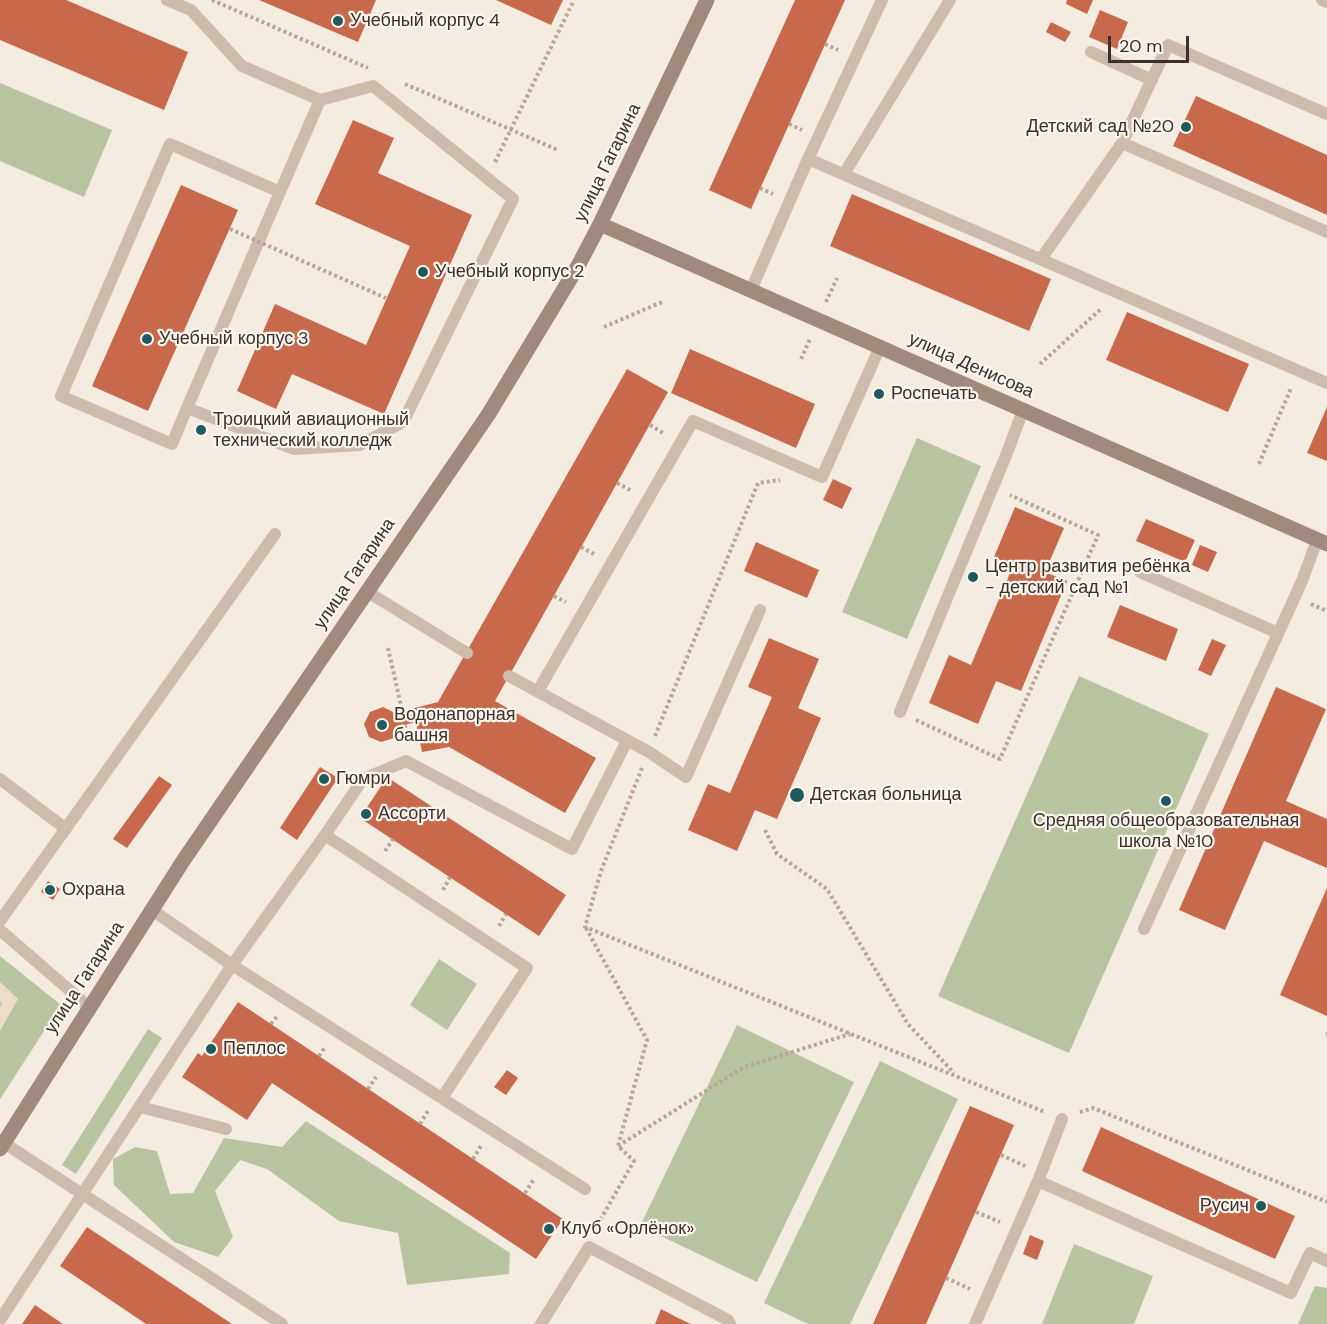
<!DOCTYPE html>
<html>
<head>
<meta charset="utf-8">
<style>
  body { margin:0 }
  #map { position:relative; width:1327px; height:1324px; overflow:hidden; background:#f4ebe1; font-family:"DM Sans",sans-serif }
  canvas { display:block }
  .scale { position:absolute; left:1108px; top:36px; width:81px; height:27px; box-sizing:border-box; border:3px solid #3b302b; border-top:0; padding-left:8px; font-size:18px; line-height:21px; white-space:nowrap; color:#3b302b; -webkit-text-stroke:4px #fbf5ee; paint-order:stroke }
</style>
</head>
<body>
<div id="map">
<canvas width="1327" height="1324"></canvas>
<div class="scale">20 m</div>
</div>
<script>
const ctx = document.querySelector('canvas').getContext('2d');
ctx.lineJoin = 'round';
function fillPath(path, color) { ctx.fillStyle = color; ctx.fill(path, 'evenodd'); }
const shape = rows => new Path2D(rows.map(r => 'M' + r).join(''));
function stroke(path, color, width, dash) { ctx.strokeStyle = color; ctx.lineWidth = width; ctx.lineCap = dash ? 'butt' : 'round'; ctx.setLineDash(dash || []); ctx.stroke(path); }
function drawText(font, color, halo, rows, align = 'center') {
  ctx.font = font + ' "DM Sans",sans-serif'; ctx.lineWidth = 4.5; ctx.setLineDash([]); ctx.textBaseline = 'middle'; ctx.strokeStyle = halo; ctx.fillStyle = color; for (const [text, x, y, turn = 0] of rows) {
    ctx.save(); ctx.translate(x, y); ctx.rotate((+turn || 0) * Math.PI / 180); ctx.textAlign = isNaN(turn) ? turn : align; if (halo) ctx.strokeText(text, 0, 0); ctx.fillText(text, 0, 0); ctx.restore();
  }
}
fillPath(shape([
  [0,83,112,130,84,197,0,161],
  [917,438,981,466,907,639,842,612],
  [1079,676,1209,734,1069,1053,938,996],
  [0,956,61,1005,0,1099],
  [439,959,477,984,447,1030,410,1005],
  [737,1025,854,1082,757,1282,640,1226],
  [148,1029,162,1038,76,1174,62,1165],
  [880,1061,958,1099,850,1324,808,1324,764,1303],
  [306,1121,510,1253,509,1274,407,1285,398,1233,339,1221,267,1169,240,1160,215,1191,233,1237,218,1257,174,1242,114,1185,113,1159,135,1147,157,1151,170,1194,193,1193,224,1138,282,1147],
  [1074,1244,1153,1276,1134,1324,1042,1324],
  [1315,1286,1327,1288,1327,1324,1298,1324]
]), '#b8c4a0');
fillPath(shape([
  [0,982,18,999,0,1031,0,1007,2,1003,0,1001]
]), '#ecdcc8');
fillPath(shape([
  [0,0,66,0,188,52,164,110,0,40],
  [259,0,376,0,358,42],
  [496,0,563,0,551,25],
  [795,0,845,0,751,209,709,190],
  [1067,0,1093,0,1087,14,1066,4],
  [1100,10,1128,22,1117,49,1089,37],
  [1051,22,1071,32,1065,42,1046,32],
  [1196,96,1327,155,1327,215,1173,146],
  [353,120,394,138,378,173,472,215,384,414,292,374,276,409,237,391,275,304,366,345,410,246,315,204],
  [181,185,238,210,148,411,92,386],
  [852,194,1051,279,1029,331,830,246],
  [1127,312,1249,364,1228,412,1106,360],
  [690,349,815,404,796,448,671,393],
  [627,369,668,392,495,701,596,758,565,813,449,747,422,752,416,722,400,726,394,738,381,742,369,737,364,724,370,712,383,707,395,713,438,702],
  [1327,407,1327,461,1307,453],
  [833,479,852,488,842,509,823,500],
  [1015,507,1064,528,1045,572,1067,581,1021,691,996,681,978,724,929,703,949,655,971,665,1013,566,994,557],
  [1146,519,1195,540,1185,562,1136,541],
  [756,542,819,570,807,598,744,571],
  [1200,545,1217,552,1208,572,1192,565],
  [1120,605,1178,629,1166,661,1107,637],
  [769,638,819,659,798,708,821,718,777,819,755,810,737,851,688,830,708,784,730,793,772,697,748,687],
  [1212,639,1226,645,1211,676,1198,670],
  [1276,687,1326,709,1286,801,1327,819,1327,868,1264,841,1225,930,1179,910],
  [320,767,338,778,297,840,280,828],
  [159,776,172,785,127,848,113,839],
  [387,777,566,895,539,936,360,818],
  [48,881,60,889,53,900,41,892],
  [1327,888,1327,1016,1280,995],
  [238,1002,563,1219,536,1259,272,1083,247,1120,182,1077,198,1053,202,1056],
  [507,1070,518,1078,506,1095,494,1087],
  [970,1106,1014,1125,926,1324,873,1324],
  [1101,1127,1295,1216,1275,1259,1082,1171],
  [87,1227,120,1249,232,1324,146,1324,60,1266],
  [1030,1235,1044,1241,1037,1260,1023,1254],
  [35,1305,63,1324,22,1324],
  [661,1309,678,1318,691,1324,655,1324]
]), '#c8694b');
stroke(shape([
  [212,0,368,68],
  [825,44,838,50],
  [405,84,558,150],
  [789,124,802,130],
  [495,162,574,0],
  [760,188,773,194],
  [826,302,837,278],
  [604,327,662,302],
  [801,359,810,339],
  [1040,364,1102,308],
  [650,425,665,434],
  [1259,464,1291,388],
  [617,483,632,491],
  [581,547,594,554],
  [554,596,566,602],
  [1311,604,1327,611],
  [388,648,402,710],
  [916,720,1000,759,1098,535,1010,495],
  [405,725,405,742],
  [655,736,758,483,780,480],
  [642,768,601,871,585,927,1045,1112],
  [765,830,777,854,827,889,908,1024,954,1073],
  [385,851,393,839],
  [443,890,450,877],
  [499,926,506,914],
  [586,928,647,1040,618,1146,634,1161,595,1229],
  [271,1024,278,1015],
  [1326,1034,1327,1034],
  [319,1056,325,1047],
  [368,1089,376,1077],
  [1080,1112,1093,1108,1327,1202],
  [420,1124,428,1111],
  [618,1146,744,1067,850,1034],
  [1001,1155,1025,1166],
  [473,1159,482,1144],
  [525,1193,534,1179],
  [976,1212,1000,1222],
  [946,1278,970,1289]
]), '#b9a596', 4, [3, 3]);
stroke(shape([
  [167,0,191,10,242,66,320,100,373,86,513,199,403,422,360,445,294,449,187,408],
  [1322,0,1327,2],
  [1091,52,1152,80],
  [1122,143,1327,232],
  [808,159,1327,383],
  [844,174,950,0],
  [280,192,170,144,61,396,172,444,187,408,280,192,320,100],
  [1041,259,1122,143,1168,45,1327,114],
  [751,290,808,159,882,0],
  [1140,572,1278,633],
  [366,591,467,653],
  [509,676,649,752,686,777,760,610],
  [538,691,693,421,822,477,880,347],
  [900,712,1007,453,1023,410],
  [0,779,66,829],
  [325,835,363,779,406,761,572,849,627,741],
  [152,910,232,965,585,1189],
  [0,921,275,534],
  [1144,929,1302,581,1317,540],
  [0,930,89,1007],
  [140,1107,226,1129],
  [4,1143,282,1324],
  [1038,1181,1062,1119],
  [0,1320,232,965,325,835,527,968,442,1098],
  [541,1324,589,1247,728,1320,730,1324],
  [975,1324,1038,1181,1291,1293,1310,1253,1327,1261]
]), '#cdbbac', 12);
stroke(shape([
  [600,224,1327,544],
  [0,1149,183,861,488,415,578,266,600,224,707,0]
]), '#a18a7d', 15);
stroke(shape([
  [230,229,386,298]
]), '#b9a596', 4, [3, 3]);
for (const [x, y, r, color] of [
  [338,21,6,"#1f5a5e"],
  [1186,127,6,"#1f5a5e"],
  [423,272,6,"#1f5a5e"],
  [147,339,6,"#1f5a5e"],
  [879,394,6,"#1f5a5e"],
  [201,430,6,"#1f5a5e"],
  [973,577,6,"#1f5a5e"],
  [382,725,6,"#1f5a5e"],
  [324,779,6,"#1f5a5e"],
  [797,795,8,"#1f5a5e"],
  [1166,801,6,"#1f5a5e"],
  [366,814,6,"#1f5a5e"],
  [50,890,6,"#1f5a5e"],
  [211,1049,6,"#1f5a5e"],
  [1261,1206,6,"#1f5a5e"],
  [549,1229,6,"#1f5a5e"]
]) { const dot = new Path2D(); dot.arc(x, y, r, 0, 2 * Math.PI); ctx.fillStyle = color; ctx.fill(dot); stroke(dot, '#fbf5ee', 2); }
drawText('18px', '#3b302b', '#fbf5ee', [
  ["Учебный корпус 4",350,21],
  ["Детский сад №20",1174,127,"right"],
  ["Учебный корпус 2",435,272],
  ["Учебный корпус 3",159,339],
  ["Роспечать",891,394],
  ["Троицкий авиационный",213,420],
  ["технический колледж",213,441],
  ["Центр развития ребёнка",985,567],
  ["- детский сад №1",985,588],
  ["Водонапорная",394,715],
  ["башня",394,736],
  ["Гюмри",336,779],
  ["Детская больница",810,795],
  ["Ассорти",378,814],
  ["Средняя общеобразовательная",1166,821,"center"],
  ["школа №10",1166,842,"center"],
  ["Охрана",62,890],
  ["Пеплос",223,1049],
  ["Русич",1249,1206,"right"],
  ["Клуб «Орлёнок»",561,1229]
], 'left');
drawText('18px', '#3b302b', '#fbf5ee', [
  ["улица Гагарина",608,163,-64],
  ["улица Денисова",971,366,24],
  ["улица Гагарина",355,574,-56],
  ["улица Гагарина",85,978,-57]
]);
</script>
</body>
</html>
